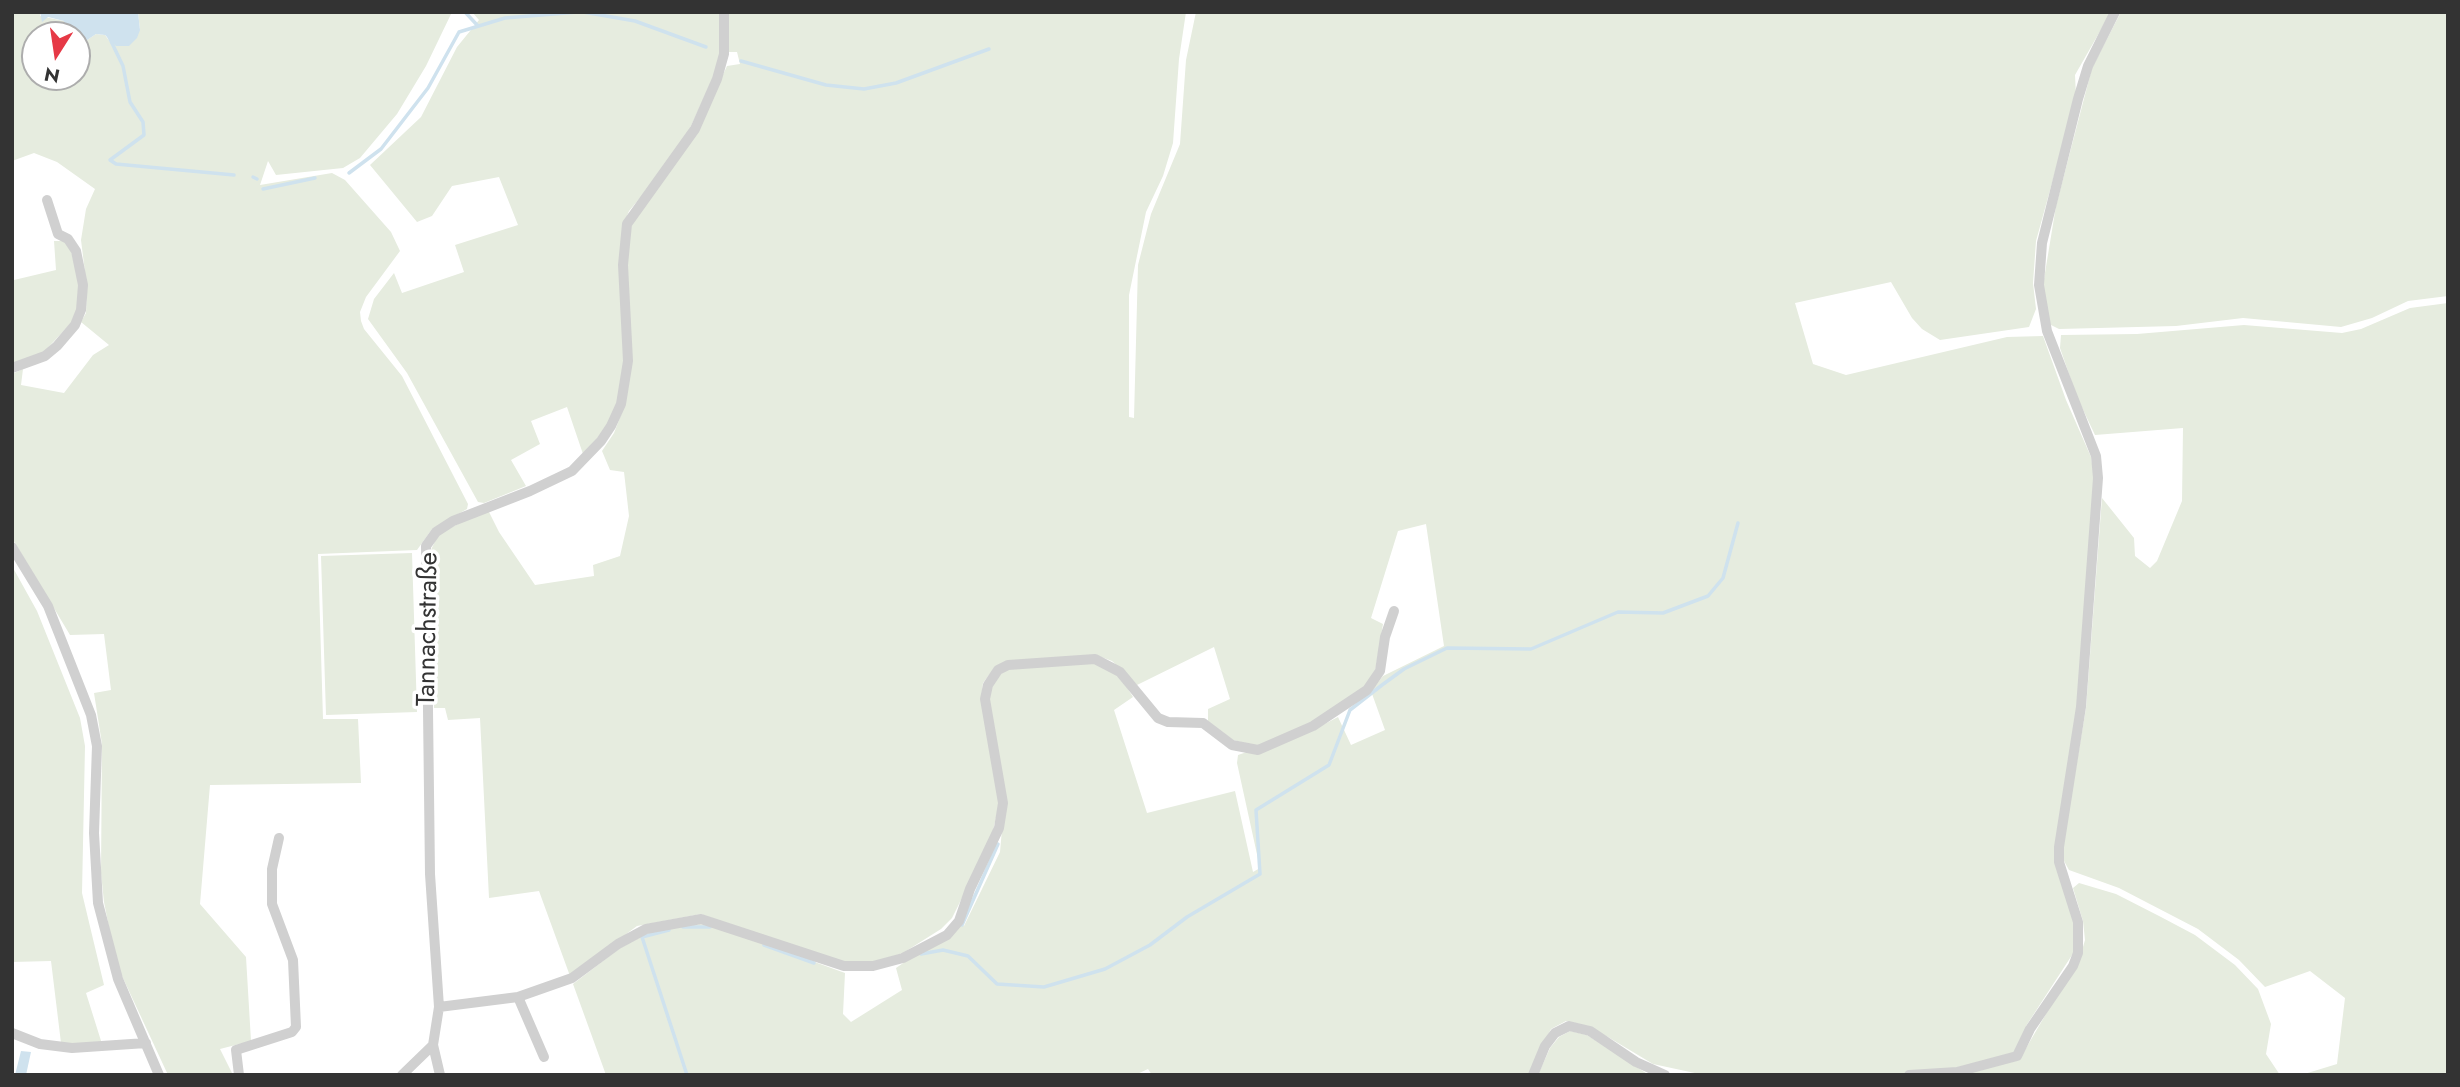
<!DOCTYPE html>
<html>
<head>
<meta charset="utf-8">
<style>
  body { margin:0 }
  #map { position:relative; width:2460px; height:1087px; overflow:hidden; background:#fff; font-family:Jost,sans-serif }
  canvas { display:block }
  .frame { position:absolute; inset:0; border:14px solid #333; pointer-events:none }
  .north { position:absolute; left:21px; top:21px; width:70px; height:70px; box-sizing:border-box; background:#fff; border:2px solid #adadad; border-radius:50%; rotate:192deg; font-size:19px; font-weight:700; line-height:28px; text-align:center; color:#333 }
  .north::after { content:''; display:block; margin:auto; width:24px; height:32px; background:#e63946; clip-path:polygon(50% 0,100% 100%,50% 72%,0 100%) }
</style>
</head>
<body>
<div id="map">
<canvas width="2460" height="1087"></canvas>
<div class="frame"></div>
<div class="north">N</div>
</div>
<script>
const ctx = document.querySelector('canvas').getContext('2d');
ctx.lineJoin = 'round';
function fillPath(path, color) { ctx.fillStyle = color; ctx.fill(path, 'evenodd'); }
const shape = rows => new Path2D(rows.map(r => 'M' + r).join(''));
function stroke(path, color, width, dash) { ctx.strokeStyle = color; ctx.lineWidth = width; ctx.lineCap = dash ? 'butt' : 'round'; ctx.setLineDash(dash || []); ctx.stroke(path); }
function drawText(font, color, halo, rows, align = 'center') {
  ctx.font = font + ' Jost,sans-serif'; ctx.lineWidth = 7; ctx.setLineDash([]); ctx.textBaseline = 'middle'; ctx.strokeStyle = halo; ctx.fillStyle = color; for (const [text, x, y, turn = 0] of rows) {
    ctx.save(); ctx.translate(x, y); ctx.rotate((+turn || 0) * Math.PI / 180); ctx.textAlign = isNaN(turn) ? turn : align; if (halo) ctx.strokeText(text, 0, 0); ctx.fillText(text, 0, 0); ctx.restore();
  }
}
fillPath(shape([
  [12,12,40,12,40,16,64,21,64,35,35,35,35,77,77,77,77,47,96,34,105,35,110,42,140,30,138,12,452,12,426,66,397,114,360,158,343,168,276,175,268,161,260,185,332,173,345,180,391,232,400,251,366,297,360,312,361,321,364,329,402,376,468,504,467,509,432,529,417,550,318,554,323,719,358,719,361,783,210,785,200,904,246,957,251,1041,220,1049,233,1075,168,1075,116,963,104,902,101,873,102,744,94,693,111,690,104,634,70,635,12,538,12,374,23,369,21,385,64,393,93,355,109,345,81,322,86,313,87,288,81,240,86,209,95,189,57,162,34,153,12,161],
  [472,12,720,12,721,49,713,78,690,128,666,167,629,211,624,223,624,361,617,404,609,425,583,454,567,407,531,421,540,444,511,460,526,486,484,503,478,502,407,373,368,319,374,299,394,273,402,293,464,272,455,245,518,225,499,177,452,186,432,216,417,222,370,165,421,117,457,47,479,20],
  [728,12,1186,12,1179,59,1173,143,1163,176,1146,212,1129,295,1129,417,1134,418,1138,265,1151,214,1180,144,1186,60,1196,12,2111,12,2075,75,2076,96,2036,241,2033,283,2036,309,2029,327,1940,340,1922,329,1912,318,1891,282,1795,303,1813,364,1846,375,2007,337,2043,336,2066,400,2091,457,2094,477,2078,706,2055,846,2075,924,2074,952,2026,1026,2022,1055,2081,954,2085,940,2083,921,2073,888,2079,883,2116,894,2161,917,2195,935,2235,965,2258,989,2271,1024,2266,1054,2280,1075,1704,1075,1653,1064,1608,1037,1580,1024,1566,1021,1551,1029,1528,1075,1152,1075,1148,1069,1135,1075,606,1075,573,984,620,948,649,933,700,924,718,927,845,973,843,1014,851,1022,902,990,896,968,961,923,964,926,1000,852,1002,829,988,699,995,678,1010,668,1094,662,1119,675,1133,697,1114,710,1147,813,1235,791,1253,872,1260,868,1237,763,1238,755,1315,729,1338,717,1351,745,1385,730,1371,691,1383,676,1444,646,1426,524,1398,531,1371,618,1383,624,1374,678,1364,689,1311,723,1258,746,1233,740,1208,721,1208,709,1230,699,1214,647,1137,685,1112,661,1096,655,1008,662,989,675,983,683,981,699,999,804,991,840,952,918,941,929,903,953,873,963,845,962,817,956,701,914,637,926,570,976,539,891,489,898,480,718,448,720,445,708,434,708,430,552,439,533,488,510,499,532,535,585,594,576,593,565,620,556,629,516,624,472,610,470,602,451,614,433,624,407,627,264,631,225,697,131,727,66,740,64,737,52,729,52],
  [2121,12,2448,12,2448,296,2408,301,2372,318,2341,327,2243,318,2176,326,2059,329,2049,324,2043,285,2056,206,2092,68],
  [54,241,64,241,71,251,80,285,78,309,71,323,42,354,12,363,12,274,14,280,56,270],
  [2448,303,2448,1075,2301,1075,2337,1064,2345,998,2310,971,2265,987,2239,960,2198,929,2119,888,2069,870,2064,861,2063,845,2086,708,2102,498,2134,538,2135,556,2150,568,2157,561,2182,501,2183,428,2095,435,2077,397,2060,348,2061,335,2137,334,2244,325,2342,333,2361,329,2410,308],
  [412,553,417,712,326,715,321,556],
  [12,566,37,611,80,718,85,746,82,893,104,985,86,993,102,1044,61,1043,51,961,12,962],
  [1570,1031,1587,1035,1649,1075,1538,1075,1550,1048,1559,1037]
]), '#e6ecdf');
fillPath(shape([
  [40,12,138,12,140,30,137,38,129,46,116,46,105,35,96,34,77,47,77,35,64,35,64,21,48,17,42,22],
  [21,1051,31,1052,26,1075,15,1075]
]), '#cfe2ee');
stroke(shape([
  [465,12,478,26],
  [583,12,635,21,706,47],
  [109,37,123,66,130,102,143,122,144,135,110,160,116,164,234,175],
  [741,61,826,85,864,89,896,83,989,49],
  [349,173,381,149,428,88,459,32,505,18,578,12],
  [253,177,257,179],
  [263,189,315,178],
  [962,925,998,844],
  [683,927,710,927],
  [669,930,642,937,687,1075],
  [764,945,814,963],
  [921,954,943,950,968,956,997,984,1044,987,1105,969,1150,945,1187,917,1260,874,1256,810,1329,765,1350,710,1382,685,1404,669,1447,648,1531,649,1618,612,1663,613,1708,596,1723,578,1738,523]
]), '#cfe2ee', 3.5);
stroke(shape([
  [12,368,45,356,57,346,75,325,81,310,83,285,76,251,68,239,58,234,47,200],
  [12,547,48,606,91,715,97,746,94,833,98,903,118,979,159,1075],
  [518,997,544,1057],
  [439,1007,518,997,572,978,618,944,646,929,701,919,844,966,873,966,903,958,947,935,959,921,970,889,999,828,1003,803,985,699,988,685,998,670,1008,665,1095,659,1120,672,1158,718,1168,722,1203,723,1232,745,1258,750,1313,726,1367,690,1380,671,1385,637,1394,611],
  [12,1033,40,1044,72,1048,146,1043],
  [239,1075,236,1050,292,1032,296,1027,293,960,272,904,272,869,279,838],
  [402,1075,433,1045],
  [440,1075,433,1045,439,1007,430,874,426,546,436,532,453,521,530,491,572,471,601,441,611,426,621,404,628,361,623,265,627,224,695,129,717,79,724,54,724,12],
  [1533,1075,1545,1046,1555,1033,1569,1026,1590,1031,1636,1062,1665,1075],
  [1909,1075,1957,1072,2017,1056,2030,1029,2073,966,2078,953,2078,922,2059,862,2059,847,2081,707,2098,478,2096,456,2047,331,2039,285,2042,243,2078,99,2088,66,2115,12]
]), '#d0d0d0', 10);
drawText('26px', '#333', '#fff', [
  ["Tannachstraße",429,629,-89]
]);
</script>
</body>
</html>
